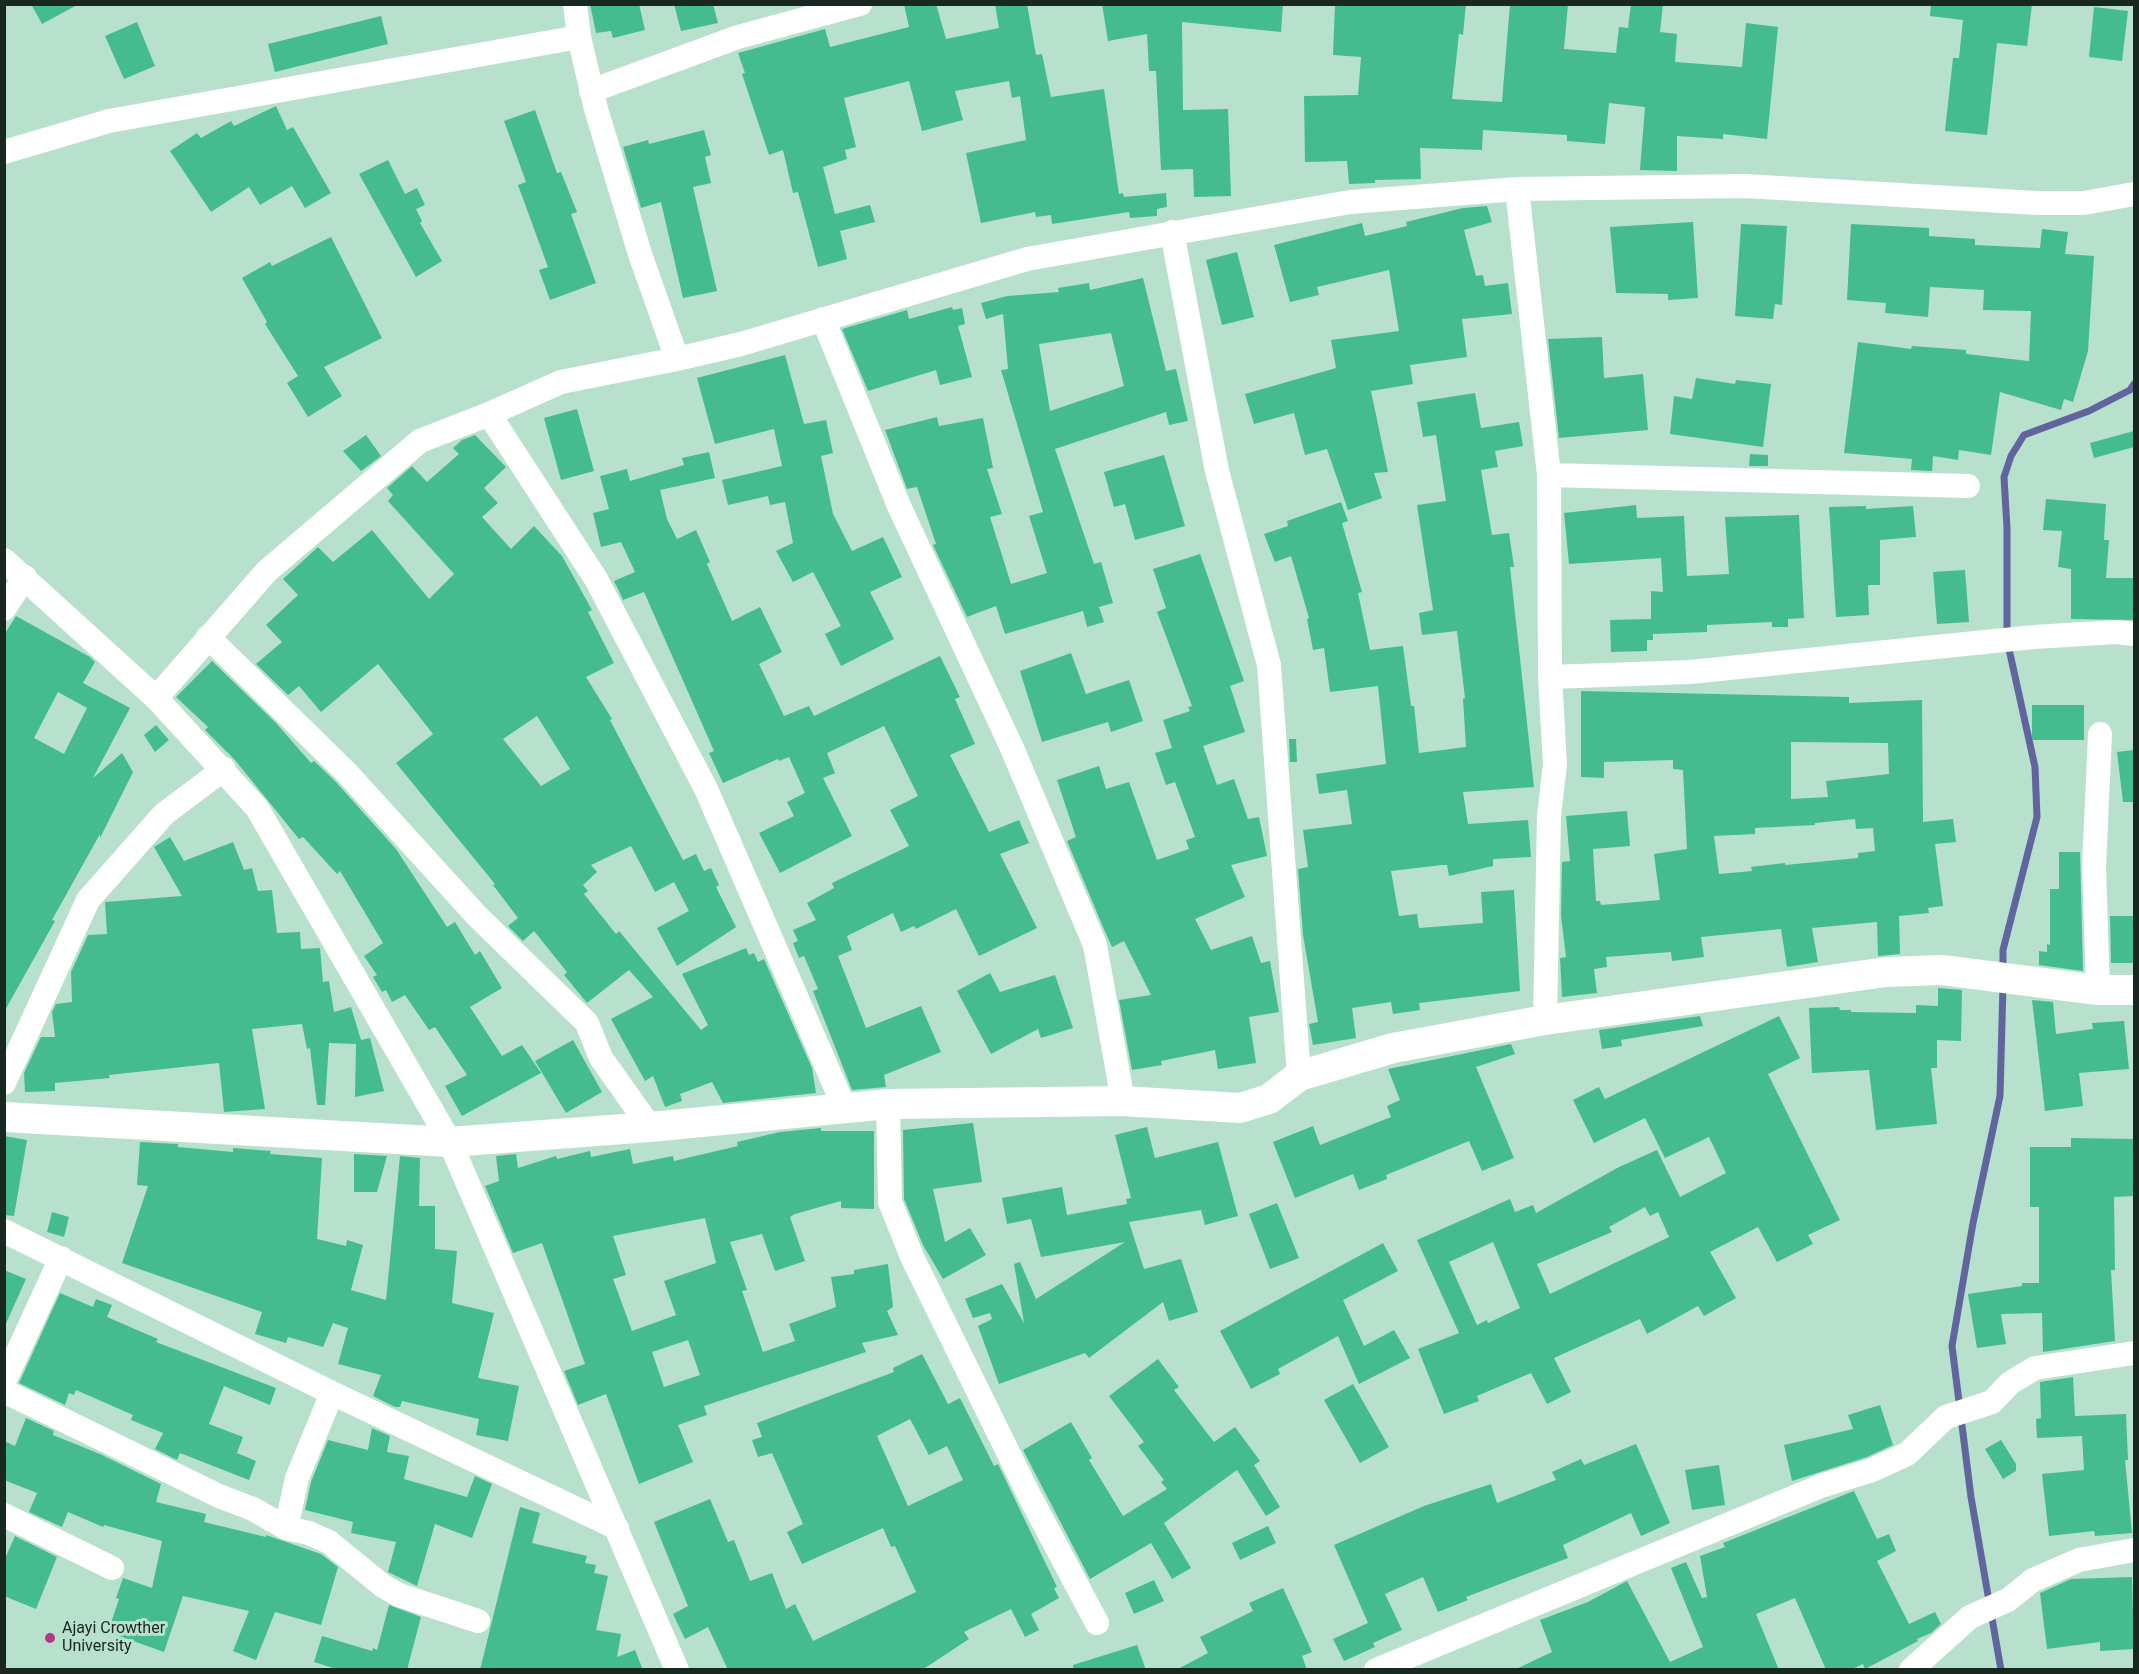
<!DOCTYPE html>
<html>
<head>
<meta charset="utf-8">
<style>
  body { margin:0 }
  #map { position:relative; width:2139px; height:1674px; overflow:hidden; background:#b7e1cd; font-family:Roboto,sans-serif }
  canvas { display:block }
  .frame { position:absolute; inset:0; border:6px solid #182821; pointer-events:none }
</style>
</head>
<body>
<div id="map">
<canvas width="2139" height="1674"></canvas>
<div class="frame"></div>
</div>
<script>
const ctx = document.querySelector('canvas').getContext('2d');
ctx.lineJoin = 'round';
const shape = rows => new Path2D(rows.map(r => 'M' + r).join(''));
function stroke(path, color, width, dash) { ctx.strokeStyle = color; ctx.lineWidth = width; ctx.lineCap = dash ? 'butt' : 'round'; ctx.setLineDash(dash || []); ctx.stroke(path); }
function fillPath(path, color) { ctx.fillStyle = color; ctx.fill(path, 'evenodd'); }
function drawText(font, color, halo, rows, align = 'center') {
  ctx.font = font + ' Roboto,sans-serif'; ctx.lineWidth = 6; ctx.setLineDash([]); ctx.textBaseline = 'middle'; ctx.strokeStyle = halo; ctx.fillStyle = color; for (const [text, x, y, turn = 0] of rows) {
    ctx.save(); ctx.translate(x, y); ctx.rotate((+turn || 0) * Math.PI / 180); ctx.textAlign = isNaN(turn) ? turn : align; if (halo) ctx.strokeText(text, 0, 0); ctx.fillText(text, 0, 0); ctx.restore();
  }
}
stroke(shape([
  [2003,971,2003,950,2037,817,2035,767,2007,640,2007,528,2004,477,2011,456,2024,435,2089,411,2130,390,2134,384],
  [2001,1670,1971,1497,1952,1346,1973,1223,2000,1096,2003,985]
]), '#62649e', 7);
fillPath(shape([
  [31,4,79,4,42,24],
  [590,4,639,4,645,30,613,38,611,31,596,33],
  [674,4,713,4,718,23,681,31],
  [904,4,936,4,946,39,999,28,995,4,1027,4,1036,55,1042,54,1051,97,1104,89,1119,194,1123,193,1124,197,1166,193,1167,207,1157,209,1157,216,1130,218,1129,212,1052,224,1051,215,1036,217,1035,212,981,223,966,153,1026,140,1020,96,1012,98,1009,81,955,91,963,120,922,131,909,81,844,98,856,147,845,150,847,159,823,167,835,214,870,205,875,222,840,231,847,259,818,267,798,192,793,193,783,150,769,155,742,74,745,73,738,53,825,29,830,47,909,27],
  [1102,4,1283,4,1281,32,1182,22,1183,110,1228,109,1231,196,1194,197,1193,169,1161,170,1156,71,1149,71,1147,34,1108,41],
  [1335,4,1466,4,1463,35,1459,34,1452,99,1502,102,1510,4,1568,4,1564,49,1616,53,1619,27,1628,28,1631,4,1663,4,1660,32,1677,34,1675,62,1742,67,1746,23,1778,27,1767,139,1723,134,1723,139,1677,136,1677,171,1640,170,1645,107,1609,103,1605,144,1567,141,1567,135,1483,130,1482,150,1420,148,1421,179,1375,180,1375,183,1349,184,1347,161,1305,162,1304,96,1358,95,1361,57,1333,55],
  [1931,4,2032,4,2027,46,1997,43,1987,135,1945,131,1953,58,1959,58,1963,20,1930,16],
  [2094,7,2128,11,2122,61,2089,57],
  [381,16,388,44,275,72,268,44],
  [137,22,155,66,124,79,105,36],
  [276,106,287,130,293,127,331,193,305,208,292,186,260,205,249,187,211,212,170,151,197,133,201,138,231,121,234,126],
  [535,110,557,173,561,172,577,212,571,214,596,283,550,300,539,270,548,267,518,185,526,182,504,121],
  [704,130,711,155,705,157,711,183,693,187,717,291,683,298,661,202,641,208,623,147,648,140,649,144],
  [388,160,405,194,417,188,425,205,416,209,422,221,420,223,442,261,416,277,359,174],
  [1487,206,1492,222,1464,230,1476,276,1483,275,1485,286,1508,283,1512,314,1462,319,1467,357,1410,365,1413,384,1371,391,1388,472,1374,473,1382,498,1348,510,1327,449,1305,455,1294,413,1254,424,1245,394,1336,368,1331,340,1399,331,1389,270,1317,287,1319,295,1290,302,1274,245,1362,223,1365,236,1407,226,1406,222,1463,208],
  [1693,222,1698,298,1668,300,1668,294,1616,293,1610,227],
  [1741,224,1787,226,1782,305,1775,304,1773,319,1735,316],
  [1851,224,1929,228,1929,236,1975,239,1975,245,2040,248,2042,229,2068,232,2065,254,2094,256,2088,351,2073,402,2064,399,2061,410,2000,392,1991,455,1959,450,1958,460,1933,456,1932,471,1911,470,1912,459,1844,453,1858,342,1911,349,1912,346,1966,350,1966,354,2029,361,2031,311,1983,310,1984,290,1930,287,1928,317,1885,313,1886,303,1847,300],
  [331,237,382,338,324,367,342,396,308,417,287,383,298,376,265,324,267,322,242,278,270,262,272,266],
  [1237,252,1254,317,1222,325,1206,260],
  [1143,278,1166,371,1176,369,1188,421,1169,425,1166,412,1055,449,1094,564,1101,562,1113,603,1099,607,1104,622,1087,627,1083,611,1005,634,996,606,967,617,933,545,936,544,917,487,907,489,885,430,937,417,939,426,983,418,993,468,987,469,1002,514,990,517,1011,584,1047,573,1029,516,1043,512,1001,370,1008,369,1003,314,986,319,981,303,1007,296,1059,292,1058,288,1089,283,1090,290],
  [1111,333,1124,386,1050,411,1039,344],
  [952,307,953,310,962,308,965,324,958,326,972,377,940,385,936,370,868,391,842,329,907,310,909,319],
  [1602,337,1604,378,1643,374,1648,430,1559,438,1548,339],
  [785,355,804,424,826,420,833,453,821,456,833,514,852,551,883,537,902,577,870,592,894,639,841,666,825,634,841,626,813,572,793,582,776,551,793,543,785,502,770,505,768,496,728,505,722,480,782,466,774,429,715,444,697,378],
  [1696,378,1735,384,1736,380,1771,384,1763,447,1670,434,1674,396,1692,399],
  [1475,393,1481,428,1519,422,1523,446,1495,451,1498,467,1481,470,1492,535,1509,533,1514,567,1510,567,1534,787,1463,792,1468,824,1528,820,1531,857,1493,859,1493,866,1449,876,1447,865,1442,865,1391,871,1399,916,1417,914,1419,928,1483,923,1481,892,1514,890,1520,991,1419,1003,1420,1010,1393,1014,1391,1002,1352,1008,1356,1038,1313,1045,1309,1024,1318,1022,1303,935,1298,869,1308,867,1303,830,1352,824,1347,790,1319,794,1316,774,1386,764,1378,686,1330,692,1324,648,1313,650,1307,619,1309,618,1291,556,1275,562,1264,534,1288,526,1287,521,1341,502,1348,521,1342,523,1362,592,1358,593,1370,650,1403,646,1411,706,1414,706,1419,753,1466,747,1463,699,1465,698,1457,631,1422,635,1419,613,1433,610,1417,505,1446,501,1436,435,1423,437,1417,402],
  [577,409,594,471,561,480,544,418],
  [2134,431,2134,447,2094,458,2090,443],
  [366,435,381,456,361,471,343,451],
  [475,435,506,467,484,488,498,503,482,517,511,549,534,526,562,556,592,610,588,612,614,663,586,677,612,719,610,720,683,860,696,854,704,871,711,868,719,885,716,887,736,927,677,966,657,928,689,911,674,882,655,892,631,846,591,865,597,872,583,885,588,891,584,894,616,934,619,931,701,1030,708,1025,682,974,746,948,749,955,754,953,758,962,764,959,812,1068,816,1093,723,1103,712,1082,680,1094,682,1101,665,1107,653,1076,645,1081,611,1019,653,997,629,970,587,1003,564,975,567,972,534,931,523,941,508,926,518,918,493,885,495,884,396,763,433,734,378,664,321,712,299,686,288,695,256,664,282,642,266,625,298,595,283,579,318,547,333,562,372,530,429,599,454,574,388,501,393,495,387,488,412,466,427,482,459,454,453,448,462,440],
  [537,716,570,769,541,786,503,739],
  [709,452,715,478,660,490,667,519,677,539,696,530,710,562,707,564,732,621,760,607,782,652,759,664,784,716,809,706,814,716,940,656,960,697,955,699,975,744,950,755,989,832,1019,820,1029,843,1000,854,1037,928,979,956,956,909,916,929,914,926,901,932,893,913,847,936,852,950,838,956,866,1028,921,1006,941,1052,884,1075,886,1087,852,1090,813,991,818,989,804,956,799,958,793,943,798,941,793,930,816,920,807,903,834,888,832,883,909,846,890,810,918,796,884,726,827,753,835,773,823,778,852,836,780,873,759,833,794,816,787,802,805,793,789,757,779,761,778,759,723,783,709,753,714,751,644,592,623,600,619,591,614,581,635,572,621,542,601,547,593,513,609,509,600,476,627,469,630,481,684,465,682,458],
  [1750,454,1768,455,1768,466,1749,466],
  [1164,455,1185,526,1135,540,1125,504,1114,507,1104,472],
  [2046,499,2106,504,2104,540,2109,540,2106,578,2134,578,2134,620,2071,619,2071,569,2058,567,2062,531,2043,530],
  [1636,505,1637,518,1684,516,1687,576,1729,574,1725,517,1799,515,1804,618,1788,619,1788,627,1772,627,1772,622,1707,625,1707,632,1653,634,1653,640,1647,640,1647,651,1611,652,1610,620,1651,619,1651,591,1663,592,1661,558,1569,564,1564,513],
  [1866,506,1866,509,1913,506,1916,537,1880,540,1880,585,1868,585,1869,615,1836,617,1829,507],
  [1200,554,1244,681,1230,686,1245,732,1203,746,1217,785,1234,779,1248,819,1259,817,1267,856,1231,865,1245,897,1195,919,1211,950,1252,936,1261,963,1270,961,1279,1012,1249,1017,1256,1063,1218,1069,1215,1050,1161,1061,1162,1065,1132,1070,1119,1000,1151,995,1124,941,1112,947,1103,927,1067,841,1076,837,1057,780,1099,766,1106,789,1129,782,1157,860,1189,849,1186,840,1195,837,1175,782,1166,785,1155,753,1172,748,1163,720,1190,711,1188,707,1192,706,1157,612,1166,608,1153,569],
  [1965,570,1969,622,1937,624,1933,572],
  [16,616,90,657,95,662,83,683,130,708,93,778,122,753,133,772,100,838,100,834,52,920,55,921,4,1012,4,635],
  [58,692,87,708,64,754,34,738],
  [1071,653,1086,694,1129,680,1143,721,1111,732,1108,722,1042,742,1020,671],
  [212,661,276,723,311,763,314,761,335,781,396,849,447,927,455,922,475,955,480,951,502,988,470,1007,502,1056,522,1045,541,1073,462,1116,445,1086,467,1075,435,1027,429,1030,405,995,392,1002,386,990,382,992,373,977,377,975,364,956,383,943,340,871,337,874,303,837,299,839,235,760,205,730,208,727,176,697],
  [1581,691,1849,697,1849,703,1922,700,1923,822,1953,819,1956,842,1935,844,1943,906,1928,908,1929,913,1899,916,1900,954,1878,956,1877,922,1812,928,1818,962,1787,967,1781,929,1701,937,1704,957,1672,961,1671,952,1606,957,1607,967,1594,969,1597,993,1562,997,1560,958,1566,957,1561,916,1562,862,1570,861,1566,816,1627,811,1630,846,1593,849,1596,901,1600,901,1601,905,1660,900,1654,854,1687,849,1683,770,1673,769,1673,760,1604,762,1604,778,1581,777],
  [1791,742,1888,743,1889,774,1826,781,1828,797,1791,799],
  [1855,819,1856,829,1873,828,1875,851,1858,853,1858,858,1785,865,1785,863,1751,867,1752,871,1719,874,1714,836,1755,834,1755,828,1815,825,1815,823],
  [2032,705,2084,705,2084,740,2032,740],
  [156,725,169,740,155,752,144,735],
  [1289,739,1296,739,1297,762,1290,762],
  [2134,750,2134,802,2123,802,2117,752],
  [170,837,184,861,233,842,244,870,252,868,258,891,272,890,277,933,300,932,301,949,320,948,323,982,329,981,334,1012,351,1007,361,1040,370,1038,384,1091,355,1097,356,1044,329,1043,325,1105,317,1105,310,1048,307,1049,302,1024,252,1029,265,1109,224,1112,219,1063,109,1075,110,1078,55,1083,55,1091,25,1092,24,1073,41,1037,55,1037,52,1012,56,1004,72,1002,71,972,88,935,107,934,105,902,182,896,154,847],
  [2059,852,2080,852,2083,971,2039,965,2039,951,2047,952,2047,944,2050,945,2050,889,2059,889],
  [2110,916,2134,916,2134,963,2111,963],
  [990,973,1000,992,1055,975,1073,1028,1041,1038,1038,1029,991,1054,957,991],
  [1938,988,1962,990,1961,1041,1937,1040,1937,1068,1931,1068,1937,1124,1876,1130,1869,1070,1812,1073,1809,1008,1839,1007,1840,1010,1851,1010,1851,1012,1916,1013,1916,1005,1938,1006],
  [2032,1000,2053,1002,2056,1034,2093,1029,2092,1023,2124,1021,2129,1069,2079,1073,2083,1106,2045,1111],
  [1700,1016,1703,1026,1621,1040,1622,1046,1602,1049,1599,1030],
  [1779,1016,1800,1058,1768,1074,1840,1220,1808,1235,1813,1244,1777,1262,1758,1227,1710,1252,1736,1298,1704,1316,1698,1306,1647,1334,1640,1319,1554,1358,1571,1392,1547,1404,1531,1373,1477,1396,1479,1401,1444,1414,1418,1349,1459,1333,1417,1240,1510,1199,1515,1212,1533,1205,1536,1213,1619,1167,1657,1150,1680,1197,1726,1173,1709,1137,1665,1158,1645,1118,1594,1143,1573,1100,1599,1087,1605,1099],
  [1645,1207,1650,1216,1658,1212,1669,1237,1550,1294,1537,1264,1612,1232,1609,1227],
  [1493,1242,1520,1308,1488,1323,1487,1320,1477,1325,1449,1262],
  [573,1040,602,1092,566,1113,535,1061],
  [1511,1044,1515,1054,1476,1067,1514,1158,1482,1171,1469,1141,1386,1175,1387,1179,1359,1190,1353,1174,1295,1198,1273,1142,1313,1126,1320,1145,1391,1117,1387,1106,1400,1100,1388,1069],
  [973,1123,982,1182,933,1189,945,1242,970,1228,986,1255,943,1279,923,1245,904,1199,903,1130],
  [1147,1127,1155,1158,1218,1142,1238,1216,1205,1225,1201,1210,1129,1222,1144,1269,1181,1259,1198,1312,1169,1321,1163,1302,1089,1358,1085,1353,999,1384,978,1326,992,1319,990,1313,973,1318,965,1299,1002,1284,1024,1323,1014,1264,1020,1262,1036,1299,1125,1242,1041,1257,1031,1219,1007,1224,1002,1198,1062,1187,1067,1215,1127,1204,1126,1199,1131,1198,1115,1135],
  [821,1128,821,1131,874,1131,874,1209,841,1208,841,1201,795,1214,790,1217,805,1261,775,1271,762,1234,730,1242,747,1290,742,1291,763,1352,795,1341,789,1324,836,1307,831,1277,854,1274,854,1270,888,1264,893,1307,887,1311,898,1335,862,1343,866,1352,704,1406,707,1415,678,1425,693,1462,639,1484,606,1394,578,1405,564,1371,585,1364,542,1243,513,1253,485,1186,499,1181,496,1156,516,1154,518,1168,556,1156,557,1159,590,1151,591,1157,630,1149,633,1164,673,1156,674,1161,738,1146,737,1142,780,1132],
  [705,1218,716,1263,664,1281,676,1315,632,1331,613,1279,626,1275,613,1236],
  [688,1340,700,1375,664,1387,652,1352],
  [4,1136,27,1140,14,1216,4,1215],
  [2071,1138,2134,1139,2134,1196,2114,1197,2115,1270,2111,1270,2115,1341,2043,1352,2042,1313,2001,1314,2006,1344,1977,1348,1968,1294,2022,1286,2022,1283,2039,1283,2039,1207,2030,1207,2030,1147,2071,1147],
  [140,1142,178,1144,178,1147,233,1152,233,1148,271,1151,270,1154,322,1158,317,1239,346,1246,347,1240,363,1245,351,1290,386,1300,400,1156,420,1158,419,1206,435,1206,435,1249,457,1251,452,1303,494,1313,478,1378,519,1386,508,1441,476,1435,479,1419,402,1401,400,1407,395,1407,373,1396,381,1375,338,1364,348,1328,333,1323,323,1347,288,1337,286,1343,255,1334,262,1312,122,1263,148,1186,137,1185],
  [354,1154,387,1156,377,1192,354,1192],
  [1277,1203,1299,1258,1270,1269,1249,1214],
  [52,1212,69,1217,64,1237,47,1232],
  [1383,1243,1398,1271,1343,1300,1364,1346,1394,1330,1410,1358,1359,1384,1338,1336,1278,1369,1280,1374,1251,1389,1220,1331],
  [4,1270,26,1279,4,1328],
  [60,1293,93,1307,96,1299,112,1305,107,1317,158,1339,156,1342,276,1388,270,1405,224,1386,209,1424,243,1437,237,1453,256,1461,249,1480,180,1453,177,1460,155,1449,163,1433,131,1420,133,1415,76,1390,74,1395,69,1393,65,1405,19,1383],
  [922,1354,948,1404,960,1398,994,1466,998,1464,1057,1587,1054,1588,1059,1598,1031,1614,1039,1630,1025,1637,1011,1609,964,1632,969,1639,922,1670,728,1670,708,1627,685,1639,673,1614,688,1606,654,1522,710,1499,728,1542,734,1540,750,1581,772,1573,786,1609,795,1604,813,1641,916,1592,895,1546,891,1547,883,1528,802,1564,787,1532,803,1524,772,1453,758,1457,752,1440,762,1437,757,1423,894,1372,893,1368],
  [910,1419,929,1455,947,1446,963,1480,908,1506,877,1436],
  [1158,1359,1179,1387,1174,1390,1214,1442,1235,1427,1260,1461,1254,1465,1280,1507,1266,1516,1237,1470,1164,1523,1191,1568,1172,1579,1151,1543,1090,1579,1023,1450,1071,1422,1092,1458,1089,1460,1123,1516,1167,1489,1161,1482,1164,1480,1138,1446,1144,1442,1109,1396],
  [2073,1377,2075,1416,2126,1414,2128,1460,2125,1460,2132,1533,2095,1536,2094,1531,2049,1536,2042,1474,2084,1470,2082,1436,2037,1438,2036,1419,2041,1418,2040,1382],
  [1353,1384,1389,1447,1360,1463,1324,1400],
  [1880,1405,1893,1445,1867,1457,1792,1481,1784,1445,1853,1429,1848,1415],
  [26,1418,54,1431,53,1435,100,1454,161,1484,156,1502,206,1514,204,1522,266,1537,266,1535,321,1554,338,1567,321,1625,275,1612,256,1660,233,1651,249,1611,183,1596,164,1652,108,1632,119,1599,116,1598,123,1578,152,1588,162,1541,104,1525,103,1527,68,1512,62,1527,29,1512,37,1493,4,1480,4,1441,15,1446],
  [372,1428,390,1436,387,1452,409,1456,404,1479,467,1497,475,1476,492,1484,472,1538,435,1524,417,1586,388,1572,396,1542,351,1533,353,1522,305,1510,311,1482,328,1440,368,1450],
  [2001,1440,2016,1464,2016,1471,2003,1479,1985,1449],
  [1636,1444,1670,1523,1641,1536,1631,1513,1563,1545,1568,1558,1466,1597,1468,1600,1438,1612,1423,1577,1385,1594,1402,1630,1373,1643,1375,1647,1344,1661,1333,1639,1368,1623,1334,1545,1424,1506,1491,1484,1497,1503,1556,1480,1552,1472,1581,1459,1584,1465],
  [1719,1465,1725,1505,1692,1510,1685,1470],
  [1854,1491,1877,1539,1889,1534,1896,1551,1877,1561,1909,1624,1935,1612,1941,1624,1931,1633,1917,1639,1918,1641,1865,1669,1863,1664,1850,1670,1826,1670,1795,1598,1756,1614,1779,1670,1514,1670,1552,1652,1540,1620,1588,1602,1627,1581,1670,1662,1703,1647,1671,1568,1686,1562,1702,1598,1707,1597,1700,1556,1725,1547,1723,1543],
  [520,1507,540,1513,532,1543,587,1556,585,1563,596,1565,594,1573,608,1576,596,1630,621,1634,617,1657,635,1650,643,1670,480,1670],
  [1268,1526,1276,1543,1240,1560,1232,1543],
  [15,1536,57,1557,36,1609,4,1596,4,1561],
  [2132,1577,2134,1649,2100,1651,2100,1642,2047,1649,2040,1593,2071,1579],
  [1154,1580,1164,1601,1134,1614,1125,1593],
  [1283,1588,1312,1652,1302,1656,1307,1670,1176,1670,1208,1653,1200,1637,1253,1611,1249,1603],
  [389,1605,421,1617,407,1670,339,1670,314,1662,322,1636,372,1651,373,1648,377,1650],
  [1137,1645,1146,1670,1074,1670,1073,1665]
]), '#44bc8f');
stroke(shape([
  [575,4,579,37,596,109,640,254,677,359],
  [591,91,738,37,860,4],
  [4,152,109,121,579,37],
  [1517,189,1549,475,1550,677,1555,764,1549,816,1545,1020],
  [1172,232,1217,471,1269,665,1299,1076],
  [823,319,899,506,1012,748,1095,945,1123,1101],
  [489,414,596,579,706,789,845,1109],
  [1549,475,1968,486],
  [4,560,156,698,257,808,450,1142,677,1670],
  [4,609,25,577],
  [208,637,347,773,477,916,587,1023,601,1058,650,1127],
  [1550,677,1690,672,2034,637,2116,632,2134,634],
  [156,698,267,571,420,441,489,414,561,382,677,359,741,344,1027,259,1350,202,1517,189,1745,186,2037,203,2084,203,2134,194],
  [2098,990,2094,867,2100,734],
  [4,1083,88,900,164,814,224,769],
  [888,1104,890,1202,913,1259,1030,1497,1097,1623],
  [4,1231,332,1393,617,1528],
  [4,1382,61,1258],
  [4,1391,219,1496,253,1509,286,1528,309,1533,329,1542,383,1586,399,1595,478,1621],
  [4,1515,112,1568],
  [286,1528,297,1478,332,1393],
  [1376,1670,1821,1486,1872,1470,1907,1454,1946,1417,1992,1402,2010,1383,2035,1368,2134,1353],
  [1911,1670,1970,1617,2008,1600,2033,1580,2079,1560,2134,1550]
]), '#fff', 24);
stroke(shape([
  [4,1117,450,1142,650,1127,888,1104,1123,1101,1240,1108,1269,1099,1299,1076,1393,1048,1545,1020,1886,972,1942,970,2098,990,2134,990]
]), '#fff', 30);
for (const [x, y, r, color] of [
  [50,1638,6,"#b43889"]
]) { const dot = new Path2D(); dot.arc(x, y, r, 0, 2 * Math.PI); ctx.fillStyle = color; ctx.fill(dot); stroke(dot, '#b7e1cd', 2); }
drawText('16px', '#182821', '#b7e1cd', [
  ["Ajayi Crowther",62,1629],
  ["University",62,1647]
], 'left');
</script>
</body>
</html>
